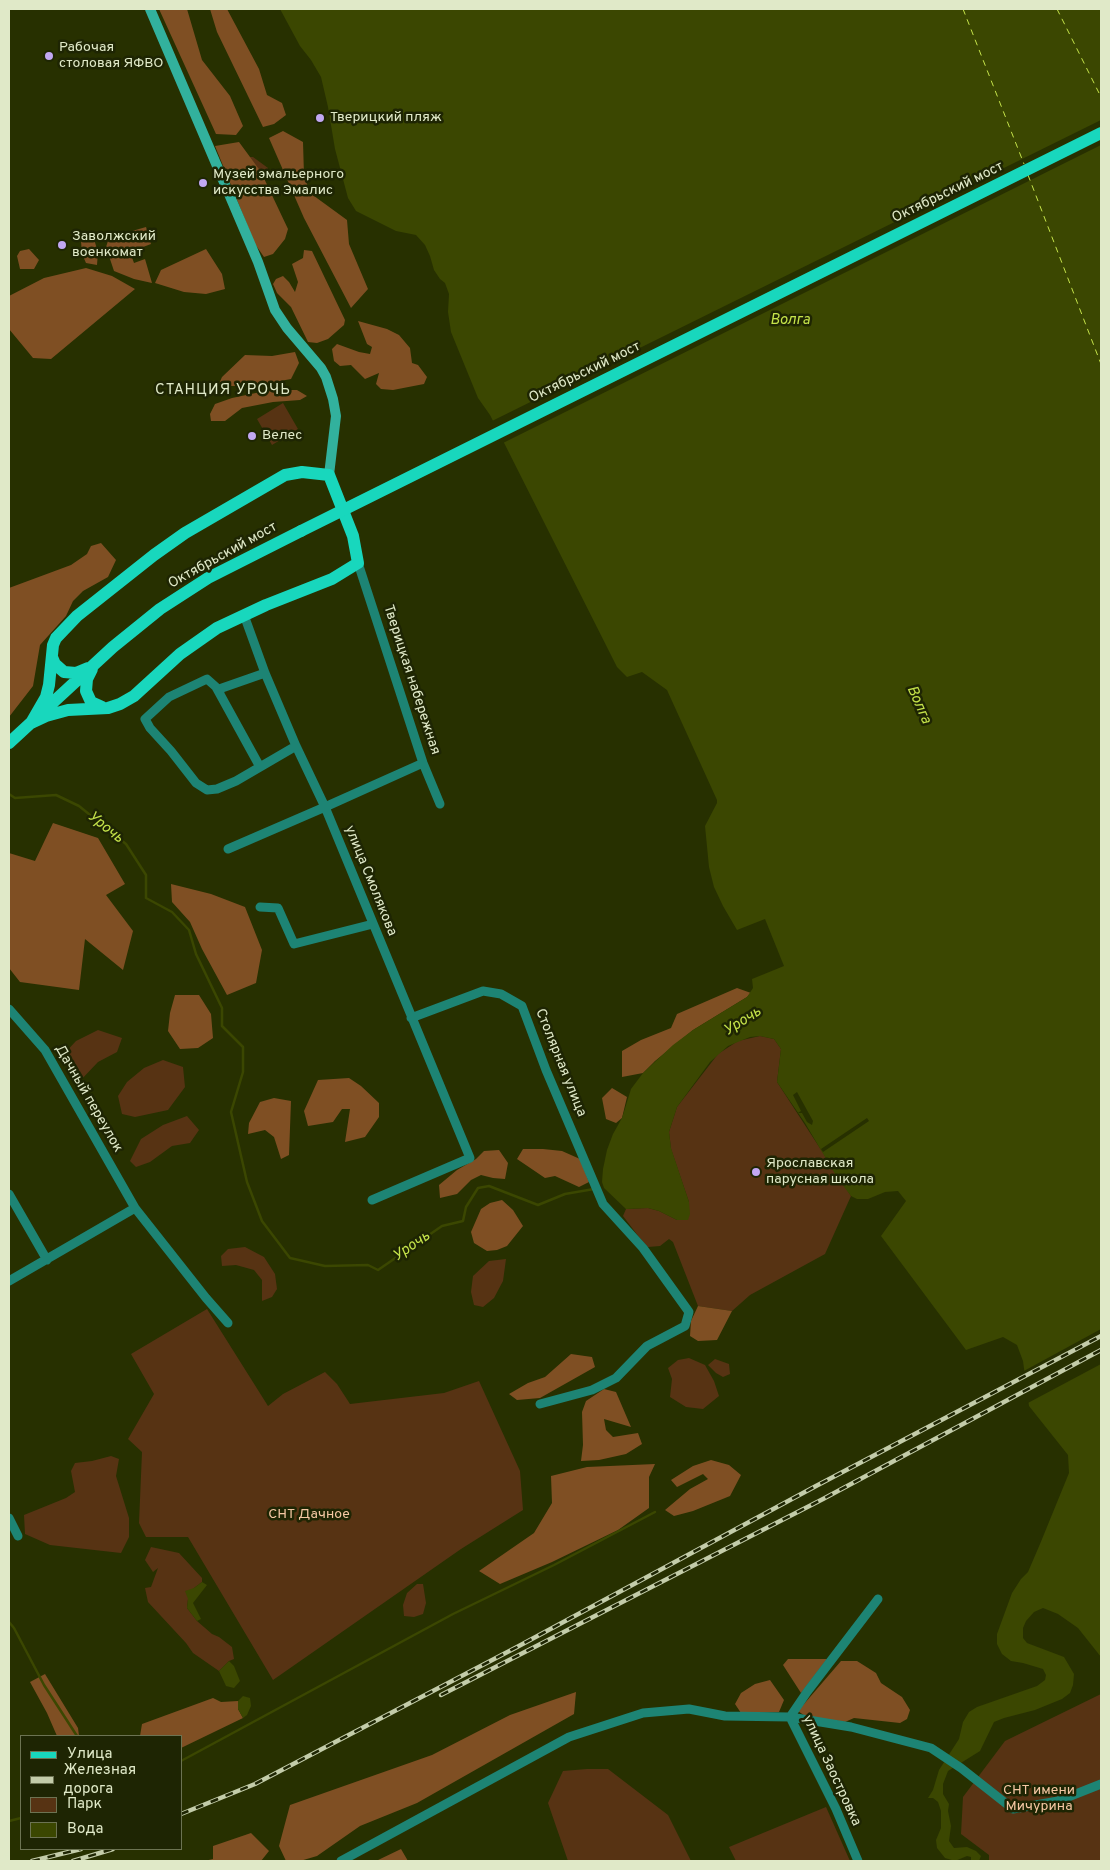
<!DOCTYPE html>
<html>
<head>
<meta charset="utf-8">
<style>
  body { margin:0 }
  #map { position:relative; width:1110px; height:1870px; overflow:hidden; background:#273000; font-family:Overpass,sans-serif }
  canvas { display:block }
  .frame { position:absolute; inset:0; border:10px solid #e0e9c8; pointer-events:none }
  .legend { position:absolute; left:20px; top:1735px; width:162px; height:115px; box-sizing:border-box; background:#1e2503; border:1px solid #6c7352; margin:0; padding:6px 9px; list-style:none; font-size:15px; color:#e0e9c8 }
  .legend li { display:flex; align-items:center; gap:10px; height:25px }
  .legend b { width:25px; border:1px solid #6c7352 }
</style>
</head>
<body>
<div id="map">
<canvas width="1110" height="1870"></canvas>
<div class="frame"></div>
<ul class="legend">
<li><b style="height:6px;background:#18d7bd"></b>Улица</li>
<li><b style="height:6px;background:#c3cca9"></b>Железная дорога</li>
<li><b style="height:14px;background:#573313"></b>Парк</li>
<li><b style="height:14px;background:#3b4701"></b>Вода</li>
</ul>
</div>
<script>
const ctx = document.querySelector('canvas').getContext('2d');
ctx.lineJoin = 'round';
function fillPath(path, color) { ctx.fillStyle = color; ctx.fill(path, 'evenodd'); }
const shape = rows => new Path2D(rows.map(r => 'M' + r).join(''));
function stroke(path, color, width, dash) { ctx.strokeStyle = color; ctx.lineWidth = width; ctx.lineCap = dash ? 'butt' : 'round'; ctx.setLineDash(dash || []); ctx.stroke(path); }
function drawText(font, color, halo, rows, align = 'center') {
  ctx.font = font + ' Overpass,sans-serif'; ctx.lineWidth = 5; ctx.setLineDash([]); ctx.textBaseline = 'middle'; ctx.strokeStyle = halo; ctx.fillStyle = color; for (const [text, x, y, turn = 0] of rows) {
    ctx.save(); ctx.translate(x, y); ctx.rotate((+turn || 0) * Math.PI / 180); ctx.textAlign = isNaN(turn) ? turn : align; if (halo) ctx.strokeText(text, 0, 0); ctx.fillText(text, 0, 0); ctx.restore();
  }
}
fillPath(shape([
  [249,157,253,157,268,168,268,177,264,181],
  [283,403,298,429,272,445,257,419],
  [98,1030,122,1038,117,1052,98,1062,79,1082,69,1073,62,1056,76,1041],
  [760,1036,774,1039,781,1049,777,1082,851,1196,825,1254,750,1295,732,1311,698,1306,673,1242,669,1239,660,1246,648,1247,639,1237,623,1216,626,1209,648,1208,659,1211,677,1220,689,1202,671,1149,669,1132,677,1107,718,1054,738,1041],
  [163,1060,183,1067,185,1087,168,1110,135,1117,122,1114,118,1096,127,1082,144,1068],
  [187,1116,199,1130,190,1143,172,1146,150,1162,136,1167,130,1161,141,1139,163,1125],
  [245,1247,264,1257,275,1274,277,1289,272,1297,262,1301,262,1280,254,1270,236,1265,222,1266,221,1256,228,1249],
  [506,1259,503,1281,494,1298,483,1307,474,1305,471,1292,473,1276,489,1261],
  [207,1309,268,1406,283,1394,325,1372,337,1384,350,1404,444,1393,479,1381,520,1471,523,1510,461,1549,273,1680,188,1537,146,1537,139,1523,142,1452,128,1439,154,1394,131,1354],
  [689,1358,705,1365,714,1381,719,1396,703,1409,686,1407,670,1397,672,1379,668,1368,678,1360],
  [715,1359,729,1364,730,1374,723,1377,716,1373,708,1365],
  [111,1456,119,1459,116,1476,129,1518,129,1537,121,1553,50,1545,25,1534,24,1515,66,1498,75,1492,71,1471,75,1463,92,1461],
  [151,1547,179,1553,202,1578,202,1582,194,1588,188,1599,187,1608,197,1621,212,1634,219,1637,232,1647,234,1659,229,1661,219,1671,193,1653,186,1643,148,1602,145,1588,151,1587,158,1568,153,1572,145,1560],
  [417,1584,423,1584,426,1603,423,1614,414,1617,404,1616,403,1605,407,1593],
  [1101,1694,1101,1861,989,1861,989,1855,961,1834,963,1797,1005,1741],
  [587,1769,608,1769,668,1815,691,1861,568,1861,548,1803,563,1771],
  [826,1807,850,1861,736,1861,729,1847]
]), '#573313');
fillPath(shape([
  [159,9,187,9,202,60,230,96,243,126,236,135,216,134],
  [210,9,227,9,259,69,267,95,282,103,286,115,274,124,263,127,217,32],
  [283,131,303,142,304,175,310,193,347,220,349,244,368,289,351,308,304,218,269,138],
  [239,142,261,172,288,229,285,239,273,254,264,257,255,244,215,146],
  [146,227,151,244,130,252,134,263,145,259,152,283,134,279,114,271,106,247,108,241,118,235],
  [87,235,93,236,98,252,97,265,86,263,82,254,81,241],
  [29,249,39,260,34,269,20,269,17,256,20,251],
  [206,249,222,274,225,289,206,294,184,292,155,283,161,270],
  [304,250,312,251,345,320,344,325,328,339,317,343,308,342,291,307,277,293,273,284,276,279,283,276,289,282,295,292,298,282,292,264,303,258],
  [86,268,112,276,135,289,51,359,33,358,9,329,9,296,44,278],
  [358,321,387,329,399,335,410,348,412,363,418,365,427,377,424,384,393,390,381,389,376,384,379,373,365,379,351,365,340,366,334,361,332,349,337,344,359,352,370,354,372,347,367,344],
  [295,352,299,363,291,379,253,386,218,386,222,377,245,355,272,356],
  [270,390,297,390,307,396,300,400,273,402,242,408,225,421,211,421,210,414,215,404,232,398],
  [101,543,116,560,108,577,83,591,73,601,66,616,40,645,33,686,9,717,9,588,71,565,87,554,91,546],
  [53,823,98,838,125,884,106,895,133,931,123,970,85,939,79,990,20,982,9,968,9,853,35,861],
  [171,884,211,894,245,907,262,950,256,983,227,995,202,949,190,922,172,902],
  [737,988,751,993,747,997,693,1030,655,1061,643,1073,622,1077,622,1051,641,1040,671,1028,677,1014],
  [175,995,199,995,211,1014,213,1038,198,1048,180,1049,168,1031,170,1013],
  [349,1078,361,1086,379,1103,379,1117,365,1137,345,1142,350,1109,342,1109,333,1122,308,1126,304,1111,318,1080],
  [612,1088,627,1097,622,1118,616,1123,606,1119,602,1098],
  [274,1098,291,1101,289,1155,281,1159,274,1137,265,1130,248,1134,249,1123,260,1102],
  [523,1149,543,1149,562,1151,580,1159,589,1182,579,1187,555,1176,545,1178,517,1159],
  [499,1150,508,1163,505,1179,493,1178,481,1175,471,1180,457,1194,440,1198,439,1185,457,1170,476,1159,484,1151],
  [502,1200,513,1210,523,1226,507,1246,497,1250,487,1251,474,1243,471,1232,481,1209,490,1203],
  [698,1306,732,1311,717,1340,698,1341,690,1336,691,1321],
  [571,1354,592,1357,595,1367,540,1398,517,1400,509,1394,528,1383,545,1377],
  [604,1389,616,1392,631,1427,604,1419,606,1430,613,1437,638,1433,642,1444,626,1454,599,1460,581,1461,583,1445,582,1412,586,1401],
  [711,1460,729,1465,741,1475,730,1496,693,1511,674,1516,665,1510,690,1489,708,1479,703,1474,677,1487,671,1480,693,1466],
  [655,1464,649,1477,649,1508,618,1530,552,1562,500,1584,479,1571,534,1533,552,1503,551,1476,587,1467],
  [788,1659,827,1659,801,1693,783,1665],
  [841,1661,857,1661,876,1673,881,1683,902,1697,910,1710,907,1719,900,1723,854,1718,845,1722,805,1716,798,1711],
  [45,1674,78,1728,79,1736,57,1736,47,1713,30,1682],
  [770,1680,784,1700,779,1712,741,1713,735,1704,741,1693,755,1684],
  [576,1692,574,1714,417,1803,360,1826,317,1856,300,1861,286,1861,279,1846,290,1805,432,1755,510,1715],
  [213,1698,221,1702,238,1701,238,1709,243,1718,181,1748,181,1736,140,1736,142,1724],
  [251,1833,269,1851,261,1861,204,1861,213,1859,213,1846],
  [401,1849,408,1861,376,1861]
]), '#7f4f23');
fillPath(shape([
  [280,9,1101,9,1101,1657,1078,1628,1058,1614,1043,1608,1034,1612,1026,1621,1023,1628,1023,1638,1027,1643,1064,1657,1074,1674,1073,1685,1070,1693,1062,1699,1035,1710,1004,1718,994,1722,980,1751,948,1771,943,1784,943,1794,949,1804,948,1811,951,1826,949,1841,954,1848,967,1847,976,1851,981,1856,979,1861,971,1861,971,1857,967,1856,955,1861,945,1858,937,1848,936,1840,941,1828,941,1811,938,1802,933,1798,928,1798,933,1790,939,1770,959,1739,963,1722,969,1712,977,1707,1037,1686,1045,1680,1046,1675,1043,1669,1023,1663,1011,1661,1002,1654,997,1644,997,1634,1012,1593,1021,1579,1028,1572,1040,1544,1069,1473,1068,1455,1029,1406,1023,1361,1017,1345,1003,1337,966,1350,881,1236,906,1201,898,1191,885,1192,868,1199,857,1199,851,1196,838,1179,805,1123,777,1082,781,1049,774,1039,760,1036,750,1037,728,1046,710,1062,677,1107,669,1132,671,1148,689,1202,690,1214,688,1220,677,1220,659,1211,648,1208,626,1209,604,1188,602,1182,603,1169,607,1150,613,1134,622,1118,631,1089,643,1073,673,1045,693,1030,747,997,753,988,752,979,784,966,765,919,737,930,723,906,714,887,709,867,705,826,717,803,717,800,667,690,642,672,627,677,617,667,490,415,478,398,451,332,448,312,449,294,445,283,440,279,434,270,430,256,425,245,416,235,396,231,356,211,348,198,335,149,328,107,321,77,311,60,300,46],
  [202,1582,207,1585,193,1603,201,1619,197,1621,187,1608,188,1599,185,1591,194,1588],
  [229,1661,234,1666,240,1681,234,1688,226,1686,219,1671],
  [243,1696,250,1698,251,1706,247,1715,243,1718,238,1709,238,1701]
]), '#3b4701');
fillPath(shape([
  [1101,120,1101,145,501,444,490,422],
  [797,1092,813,1121,812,1125,807,1122,802,1113,798,1113,801,1111,793,1095],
  [867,1118,869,1121,823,1152,821,1149],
  [1101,1329,1101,1364,1026,1404,1022,1372]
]), '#273000');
stroke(shape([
  [9,794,15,798,56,795,79,806,126,844,146,875,146,898,172,912,189,930,196,954,222,1008,222,1026,243,1047,243,1072,231,1112,247,1182,262,1221,290,1258,325,1266,368,1265,378,1270,442,1226,463,1221,466,1207,478,1188,489,1186,538,1205,565,1194,594,1189],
  [9,1622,14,1628,44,1685,77,1736],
  [181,1761,453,1614,554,1565,655,1512],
  [9,1821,21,1818]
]), '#3b4701', 2.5);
stroke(shape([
  [963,9,1024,164],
  [1057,9,1101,97],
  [1028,175,1101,364]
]), '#c5e34a', 1, [6, 5]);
stroke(shape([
  [358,563,423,763,440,804],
  [244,615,265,673,296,746,325,807,470,1158,372,1200],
  [219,692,222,688,265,673],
  [260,767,216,687,207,679,169,697,145,719,150,728,171,751,196,783,207,790,217,789,236,781,296,746],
  [228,849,325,807,423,763],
  [260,907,278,908,294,944,373,924],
  [9,1009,45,1050,135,1208,206,1298,228,1323],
  [411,1018,483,991,501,994,522,1006,546,1070,603,1204,643,1248,689,1312,685,1326,647,1346,616,1378,592,1390,540,1404],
  [9,1194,47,1260],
  [9,1281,135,1208],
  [9,1518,18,1536],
  [341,1861,569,1737,643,1713,689,1709,725,1716,790,1717,851,1727,931,1748,961,1768,1013,1809,1058,1801,1101,1784],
  [858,1861,836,1809,790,1717,807,1692,878,1599]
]), '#1d8474', 9);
stroke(shape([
  [150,9,258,262,275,310,287,328,321,368,326,377,333,399,336,416,329,475]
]), '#32b19d', 10);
stroke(shape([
  [302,472,329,475,353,536,358,563,332,579,266,605,217,628,180,654,134,696,120,704,108,708,68,710,46,716,31,723,46,697,49,685,53,645,56,638,77,616,154,555,185,533,285,475,302,472],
  [52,657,55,664,64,672,76,673,88,668],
  [92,669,87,679,86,691,91,702,102,707],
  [9,743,113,647,160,609,208,578,301,531]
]), '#18d7bd', 12);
const rail = shape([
  [441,1695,823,1499,1101,1350],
  [181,1814,255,1784,517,1647,816,1486,1101,1336],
  [32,1861,81,1849],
  [73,1861,113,1849]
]);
stroke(rail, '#c3cca9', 4.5);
stroke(rail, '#1e2503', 2.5, [8]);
stroke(shape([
  [301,531,1101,133]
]), '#18d7bd', 12);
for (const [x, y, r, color] of [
  [49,56,5,"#c2a8f3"],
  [320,118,5,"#c2a8f3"],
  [203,183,5,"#c2a8f3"],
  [62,245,5,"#c2a8f3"],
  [252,436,5,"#c2a8f3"],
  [756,1172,5,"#c2a8f3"]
]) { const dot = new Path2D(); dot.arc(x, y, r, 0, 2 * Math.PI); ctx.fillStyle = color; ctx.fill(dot); stroke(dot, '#1e2503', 2); }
drawText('14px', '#e0e9c8', '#1e2503', [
  ["Рабочая",59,48],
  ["столовая ЯФВО",59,64],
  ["Тверицкий пляж",330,118],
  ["Музей эмальерного",213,175],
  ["искусства Эмалис",213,191],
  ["Заволжский",72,237],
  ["военкомат",72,253],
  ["Велес",262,436],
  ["Ярославская",766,1164],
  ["парусная школа",766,1180]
], 'left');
drawText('14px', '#e0e9c8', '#1e2503', [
  ["Октябрьский мост",948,193,-26],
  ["Октябрьский мост",585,373,-26],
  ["Октябрьский мост",223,556,-29],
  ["Тверицкая набережная",411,680,72],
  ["улица Смолякова",370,881,68],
  ["Столярная улица",560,1063,68],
  ["Дачный переулок",88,1099,60],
  ["улица Заостровка",831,1771,65]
]);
drawText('14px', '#f5c7a3', '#1e2503', [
  ["СНТ Дачное",309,1515],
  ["СНТ имени",1039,1791],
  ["Мичурина",1039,1807]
]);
drawText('italic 15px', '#c5e34a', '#1e2503', [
  ["Волга",790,321],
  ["Волга",918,705,66],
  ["Урочь",105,828,39],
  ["Урочь",743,1022,-32],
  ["Урочь",412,1247,-34]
]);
ctx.letterSpacing = '1px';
drawText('15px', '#e0e9c8', '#1e2503', [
  ["СТАНЦИЯ УРОЧЬ",223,391]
]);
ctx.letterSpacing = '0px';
</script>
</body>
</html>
